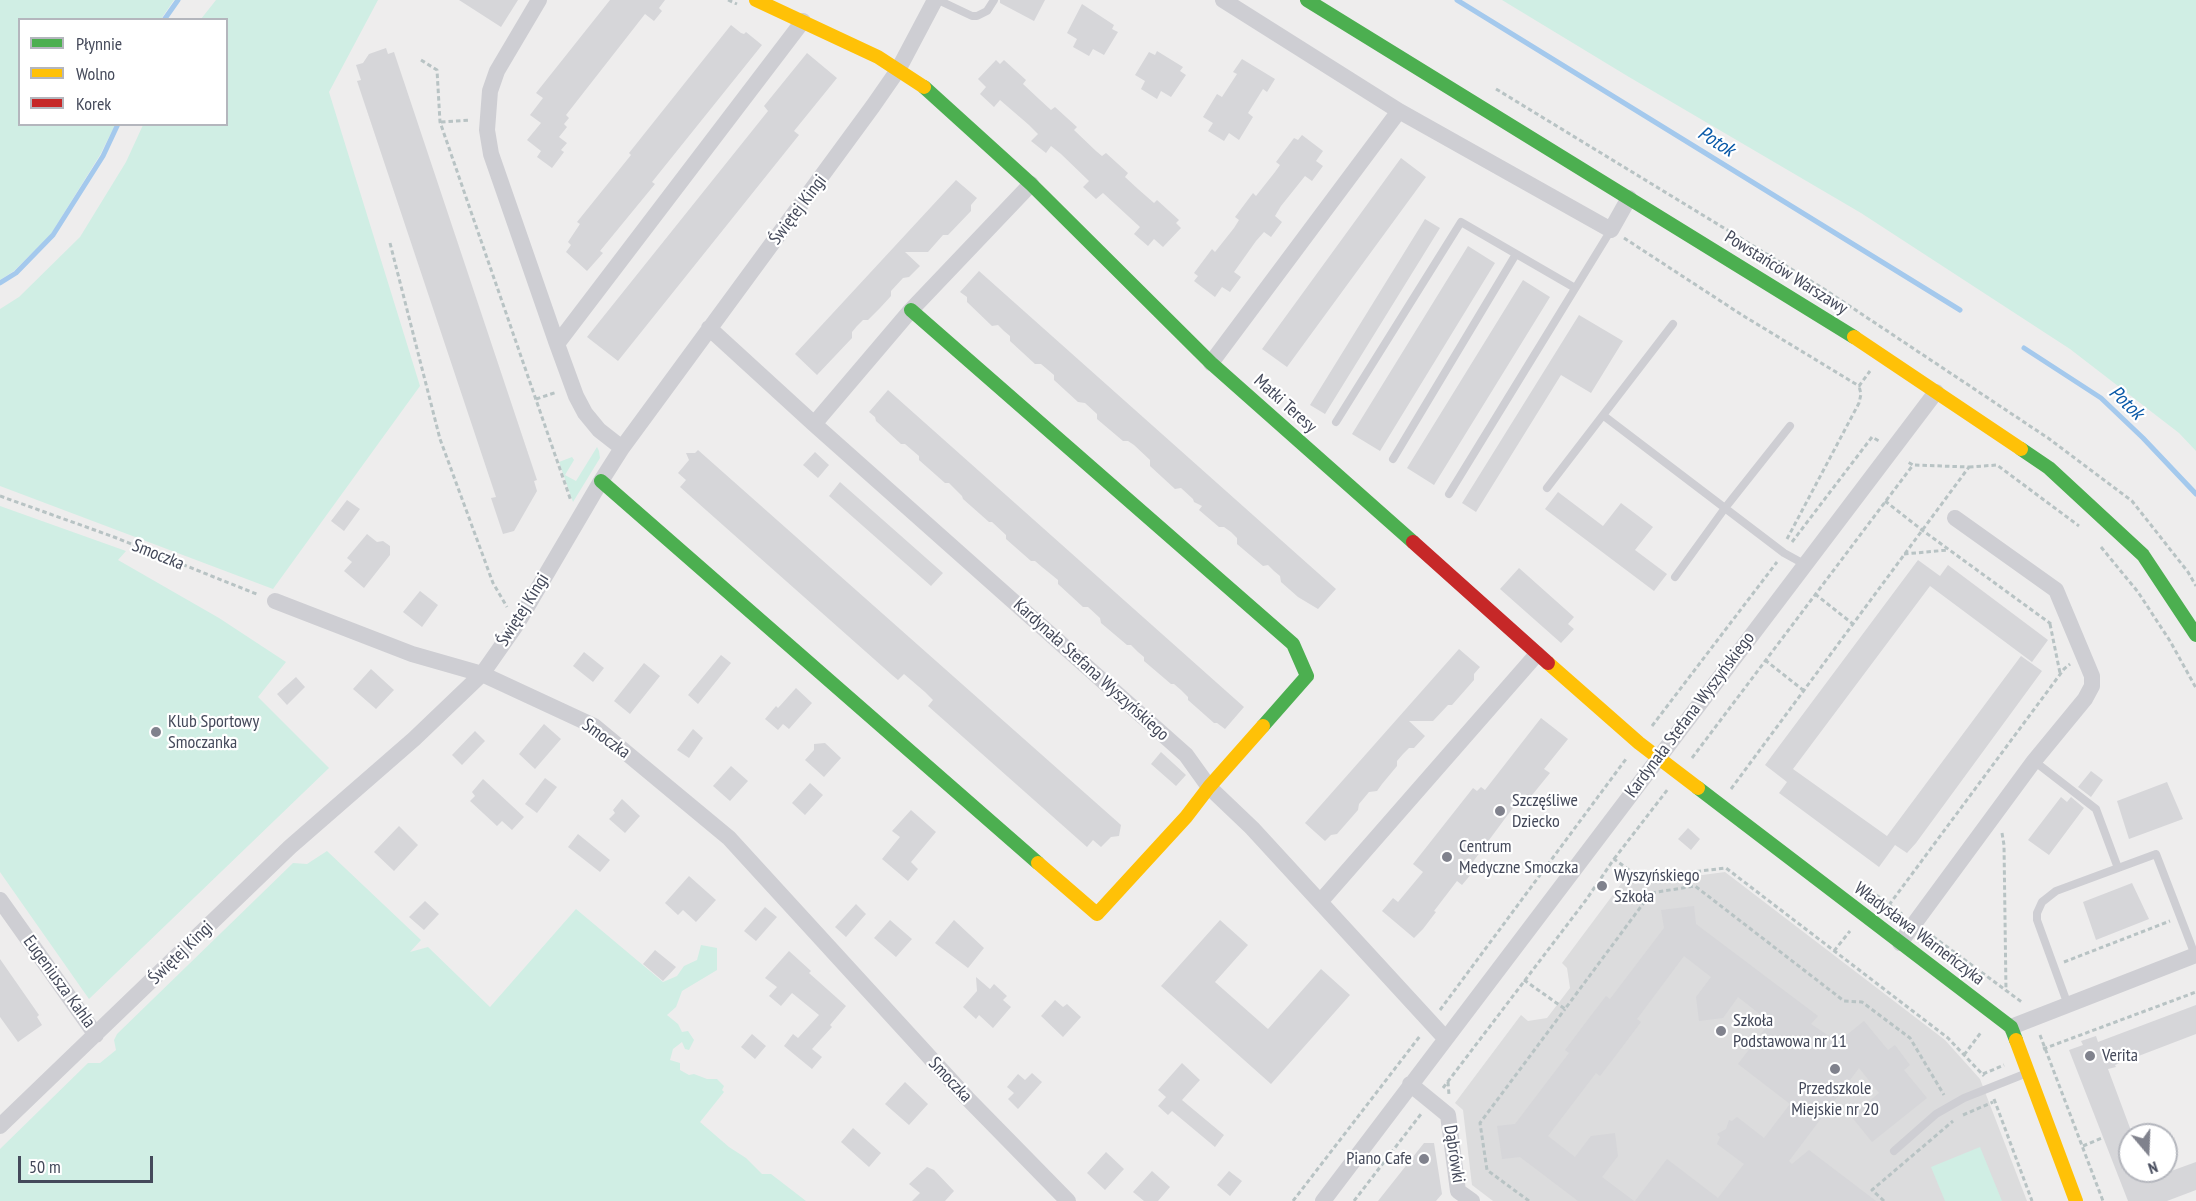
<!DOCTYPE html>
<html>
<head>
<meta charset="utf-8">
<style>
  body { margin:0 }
  #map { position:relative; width:2196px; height:1201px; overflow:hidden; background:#eeeded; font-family:"PT Sans Narrow",sans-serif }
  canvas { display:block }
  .legend { position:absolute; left:18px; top:18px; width:210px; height:108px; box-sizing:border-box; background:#fff; border:2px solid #b4b6bd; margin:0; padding:8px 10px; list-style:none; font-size:18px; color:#44495a }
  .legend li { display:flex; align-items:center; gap:12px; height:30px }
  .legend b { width:30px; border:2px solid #b4b6bd }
  .north { position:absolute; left:2118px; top:1123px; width:60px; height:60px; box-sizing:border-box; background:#fff; border:2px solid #b4b6bd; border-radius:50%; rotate:161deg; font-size:16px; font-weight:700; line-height:24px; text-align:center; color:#44495a }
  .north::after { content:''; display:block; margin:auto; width:21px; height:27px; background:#80828d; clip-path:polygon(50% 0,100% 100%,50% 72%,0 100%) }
  .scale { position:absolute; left:18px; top:1156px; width:135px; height:27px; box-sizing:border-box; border:3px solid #44495a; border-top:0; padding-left:8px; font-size:18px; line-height:21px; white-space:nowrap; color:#44495a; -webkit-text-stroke:4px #fff; paint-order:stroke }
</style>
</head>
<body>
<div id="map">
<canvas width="2196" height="1201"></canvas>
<ul class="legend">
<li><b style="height:8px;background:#4caf50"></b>Płynnie</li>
<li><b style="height:8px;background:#ffc107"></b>Wolno</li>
<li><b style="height:8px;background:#c62828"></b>Korek</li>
</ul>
<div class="north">N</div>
<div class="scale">50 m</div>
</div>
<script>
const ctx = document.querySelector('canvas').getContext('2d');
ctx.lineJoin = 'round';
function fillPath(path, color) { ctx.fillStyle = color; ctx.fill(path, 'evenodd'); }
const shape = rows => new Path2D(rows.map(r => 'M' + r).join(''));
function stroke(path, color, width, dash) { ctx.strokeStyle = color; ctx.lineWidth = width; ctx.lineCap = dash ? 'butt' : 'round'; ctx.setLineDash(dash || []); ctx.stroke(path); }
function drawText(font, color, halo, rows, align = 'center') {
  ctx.font = font + ' "PT Sans Narrow",sans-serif'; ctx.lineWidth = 4.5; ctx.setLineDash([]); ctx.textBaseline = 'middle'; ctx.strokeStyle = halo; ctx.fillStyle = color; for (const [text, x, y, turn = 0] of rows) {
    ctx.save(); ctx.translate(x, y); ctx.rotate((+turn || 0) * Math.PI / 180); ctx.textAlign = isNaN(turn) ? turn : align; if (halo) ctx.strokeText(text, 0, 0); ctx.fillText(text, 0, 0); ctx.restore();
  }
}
fillPath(shape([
  [1725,872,1945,1040,1980,1079,2027,1201,1493,1201,1472,1185,1463,1110,1455,1103,1521,1015,1528,1021,1547,1018,1570,988,1567,968,1562,963,1627,876,1635,884]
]), '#dcdcdd');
fillPath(shape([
  [0,0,174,0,161,19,20,20,20,124,115,125,100,155,51,234,14,271,0,280],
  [216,0,378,0,329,92,420,386,273,589,0,486,0,309,19,297,80,237,126,162,143,125,226,124,226,20,201,19],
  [1502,0,2196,0,2196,451,2179,433,2070,349,1861,213,1629,77],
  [597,447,599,451,600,458,573,502,559,462,572,457,574,460,565,475,576,481],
  [0,506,126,551,118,560,219,618,286,662,258,697,329,768,89,999,0,872],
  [327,851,421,940,410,952,428,947,490,1007,576,909,663,982,677,976,684,966,697,960,701,945,717,948,717,970,682,991,676,1007,667,1015,678,1024,682,1032,688,1031,694,1040,689,1050,685,1049,682,1042,673,1049,670,1060,680,1063,680,1070,689,1075,694,1074,707,1079,717,1079,724,1086,722,1090,724,1092,700,1122,729,1147,746,1158,762,1174,771,1174,806,1201,0,1201,0,1149,88,1063,100,1063,116,1050,114,1040,117,1034,293,863,307,864],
  [1980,1147,2002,1201,1945,1201,1931,1167]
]), '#d0eee4');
stroke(shape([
  [1457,0,1960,310],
  [164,20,178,0],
  [0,283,16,273,53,235,103,156,118,124],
  [2024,348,2101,398,2143,438,2196,494]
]), '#a4c9ed', 5);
fillPath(shape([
  [459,0,518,0,501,27],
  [610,0,665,0,659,8,662,11,654,21,645,14,566,115,569,118,564,124,567,127,559,137,567,143,561,150,564,152,552,168,537,157,541,151,527,140,541,123,530,115,543,98,536,93],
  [1000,0,1045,0,1034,21,1000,3],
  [1082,4,1114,25,1112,29,1118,32,1104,55,1093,49,1089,56,1073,47,1077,39,1067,33],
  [731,25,741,33,744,34,746,32,762,45,652,182,655,184,600,251,603,253,587,271,566,252,571,245,568,242,580,224,577,222,631,155,629,153],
  [386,48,388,54,394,52,537,480,534,481,537,491,514,531,503,534,491,498,496,497,357,81,361,80,356,65,363,63,369,54],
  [1157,51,1183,67,1180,71,1186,75,1171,97,1161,91,1157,99,1141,89,1145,81,1135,75,1149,52,1155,55],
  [807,53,837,78,794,131,799,135,618,361,587,337,768,111,764,106],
  [1242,59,1275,79,1267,92,1263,89,1248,113,1253,117,1239,140,1229,133,1224,141,1208,131,1213,123,1203,117,1217,94,1222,97,1237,74,1233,72],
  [996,60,1000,64,1004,60,1026,80,1023,84,1039,99,1051,110,1055,107,1077,127,1074,130,1096,151,1102,156,1106,153,1128,173,1125,177,1138,189,1154,203,1157,200,1179,220,1176,223,1181,228,1163,247,1154,239,1148,246,1134,234,1140,227,1103,193,1096,199,1083,187,1089,181,1061,154,1051,146,1046,153,1031,141,1038,134,1029,125,1000,100,994,107,980,94,986,87,978,79],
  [1302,135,1323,151,1316,161,1323,166,1312,181,1305,176,1281,206,1275,216,1282,222,1271,237,1264,232,1256,241,1234,272,1241,277,1230,292,1222,287,1215,297,1194,281,1198,276,1194,273,1212,249,1215,252,1234,228,1239,220,1235,217,1253,193,1256,196,1275,172,1280,165,1276,162,1294,138,1298,140],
  [1401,158,1426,177,1287,367,1262,349],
  [956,180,977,198,971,205,971,211,948,235,943,235,928,252,905,252,920,266,909,277,903,278,891,291,891,296,880,308,868,320,863,320,857,326,852,332,852,338,817,375,795,354],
  [1425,219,1440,228,1325,414,1310,405],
  [1468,246,1495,263,1380,451,1352,434],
  [979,271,1336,589,1318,609,1298,597,1281,582,1280,576,1274,571,1268,565,1263,566,1237,544,1237,538,1231,532,1224,527,1219,527,1199,510,1202,506,1194,502,1193,499,1181,488,1175,489,1150,466,1150,460,1134,445,1128,441,1123,441,1097,419,1097,414,1085,403,1078,402,1054,380,1054,375,1041,364,1035,364,1010,341,1010,336,1004,331,998,325,992,326,967,302,967,297,960,292],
  [1523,280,1550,297,1434,485,1407,468],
  [1579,315,1623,341,1591,393,1561,375,1476,512,1462,503],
  [888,390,1244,707,1225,729,1217,723,1214,723,1188,700,1188,697,1181,690,1174,684,1171,684,1144,661,1144,657,1138,652,1131,645,1127,645,1101,623,1100,618,1088,607,1083,607,1058,584,1058,580,1042,567,1035,561,1031,561,1006,539,1006,535,992,522,989,522,963,499,962,496,949,483,945,483,919,460,919,456,905,444,901,444,876,421,875,417,869,412],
  [698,450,1121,825,1119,836,1111,837,1101,847,1093,840,1087,847,928,706,933,700,925,692,904,674,898,680,892,675,680,487,686,480,678,473,689,460,686,453,695,453],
  [815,452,829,465,818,478,803,465],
  [840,482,943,573,931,586,829,496],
  [1558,492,1603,526,1621,503,1653,527,1635,550,1667,574,1654,591,1545,509],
  [347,500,360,509,344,531,331,521],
  [367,534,377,542,383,541,390,546,390,555,364,588,344,571,352,562,347,558],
  [1918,560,1940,576,1948,565,2048,640,2032,662,1930,586,1793,769,1887,836,2021,656,2042,671,1916,843,1907,853,1895,845,1879,867,1779,793,1787,782,1765,765],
  [1519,568,1574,617,1568,624,1574,629,1561,643,1500,589],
  [420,591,438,605,422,627,403,612],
  [1459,649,1480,667,1474,674,1474,680,1452,705,1448,705,1433,721,1409,721,1425,736,1414,748,1409,748,1403,754,1397,761,1397,766,1382,784,1377,791,1369,792,1359,804,1358,810,1337,834,1331,835,1325,841,1305,823],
  [584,652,604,668,593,682,573,666],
  [721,655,731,663,698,704,688,695],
  [644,663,660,676,630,714,614,701],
  [371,669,394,690,376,709,353,689],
  [296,677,305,687,287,705,277,694],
  [796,688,812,703,789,729,783,724,778,730,765,719,776,706,778,708],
  [1541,718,1568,739,1544,769,1550,773,1524,805,1518,801,1472,863,1477,867,1462,885,1457,881,1434,911,1436,912,1423,929,1414,938,1382,911,1393,898,1398,902,1423,872,1413,864,1473,788,1477,791,1481,787,1485,790],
  [544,724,561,739,535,769,519,754],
  [693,729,703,738,689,758,677,750],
  [475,731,485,741,462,765,452,755],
  [825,743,841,758,824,777,805,760,814,750,814,744],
  [1161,752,1186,775,1176,786,1151,764],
  [731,766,748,781,730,801,713,786],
  [2091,771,2103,780,2091,797,2078,787],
  [545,778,557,787,537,813,525,804],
  [483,779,524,817,512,830,502,821,497,826,470,801,475,796,472,792],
  [2167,782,2183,819,2129,839,2117,801],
  [810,783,823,795,805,815,792,803],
  [2061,797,2067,802,2071,797,2084,808,2049,855,2028,840],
  [622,799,640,816,625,833,609,819,615,813,613,810],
  [911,810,936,832,911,862,918,869,908,881,882,859,900,837,892,831],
  [399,826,418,845,394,871,374,852],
  [1688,828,1700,839,1691,850,1678,839],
  [578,834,610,860,600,872,568,847],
  [689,876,716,900,696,922,683,910,678,915,665,903],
  [2132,883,2149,919,2096,940,2083,902],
  [425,901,439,914,424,930,409,917],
  [856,904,866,914,846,937,835,927],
  [1694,906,1696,924,1818,1016,1811,1024,1838,1042,1864,1021,1888,1050,1895,1045,1910,1065,1904,1070,1927,1098,1872,1142,1851,1116,1879,1093,1859,1068,1789,1161,1792,1164,1809,1150,1876,1201,1635,1201,1667,1159,1718,1198,1744,1164,1717,1144,1720,1137,1717,1134,1726,1129,1729,1120,1732,1121,1737,1117,1764,1138,1790,1104,1738,1064,1770,1022,1738,997,1723,1018,1699,1021,1696,997,1711,977,1684,956,1637,1019,1641,1022,1620,1050,1600,1076,1596,1073,1548,1136,1575,1157,1591,1136,1615,1133,1618,1156,1602,1177,1634,1201,1578,1201,1520,1157,1502,1159,1497,1126,1515,1124,1569,1053,1565,1050,1586,1022,1606,996,1610,999,1664,928,1661,910],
  [765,907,777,917,756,941,744,931],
  [890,920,912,939,896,957,874,938],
  [954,920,984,948,968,968,935,943],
  [1220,920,1248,945,1215,982,1268,1029,1321,969,1350,995,1271,1084,1161,986],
  [655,950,676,967,663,981,643,964],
  [789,951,811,971,809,973,846,1006,830,1025,832,1027,812,1049,822,1057,812,1069,784,1046,793,1034,798,1038,819,1015,792,993,781,1006,769,996,777,987,765,978],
  [0,959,39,1015,37,1017,42,1025,18,1042,0,1017],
  [976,977,990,989,994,984,1007,996,1003,1000,1011,1007,993,1028,979,1015,976,1019,963,1007,977,991],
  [1055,1000,1063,1007,1067,1004,1081,1017,1063,1037,1041,1016],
  [2196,1005,2196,1034,2115,1065,2116,1067,2108,1069,2130,1128,2130,1171,2146,1171,2149,1179,2196,1162,2196,1190,2167,1201,2128,1201,2069,1050,2083,1045,2081,1041,2096,1036,2098,1042],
  [752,1034,766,1046,755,1059,741,1047],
  [1182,1063,1200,1080,1182,1100,1224,1135,1215,1147,1172,1111,1168,1115,1158,1106,1166,1097,1158,1090],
  [1032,1073,1042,1082,1018,1109,1008,1099,1014,1093,1007,1087,1018,1074,1025,1080],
  [905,1082,928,1104,909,1125,885,1104],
  [853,1128,881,1153,869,1167,841,1142],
  [1424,1143,1434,1143,1442,1194,1436,1201,1378,1201],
  [1106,1152,1124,1169,1105,1190,1087,1173],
  [927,1167,934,1170,954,1191,945,1201,912,1201,920,1193,909,1184],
  [1152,1171,1170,1187,1158,1201,1144,1201,1133,1192],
  [1229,1171,1242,1181,1230,1196,1217,1185]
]), '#d6d6d9');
stroke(shape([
  [728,0,737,4],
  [421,60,437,70,440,122,571,501],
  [1496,89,1824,289,2048,438,2132,501,2188,572,2196,586],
  [441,122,470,120],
  [1624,238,1742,315,1859,386,1870,371],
  [390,243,440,439,493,583,507,607],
  [536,399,557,392],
  [1969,467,1997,465,2079,526],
  [0,496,114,537,259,595],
  [1885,501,1922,530,2051,624],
  [1787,539,1859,403,1861,394,1859,386],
  [1792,542,1872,437,1879,441],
  [2101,547,2138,592,2170,641,2196,688],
  [1904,554,1948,550],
  [1815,594,1853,624],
  [2050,624,2060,673],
  [1765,660,1803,690],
  [1652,726,1777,562],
  [1692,758,1913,465,1906,461],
  [1731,789,1969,467,1913,465],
  [2002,833,2004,845,2006,991],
  [1614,859,1668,789],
  [1864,886,1902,914],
  [1889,905,2064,669,2070,664],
  [1927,932,2023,1003],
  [1834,951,1850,931],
  [2064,962,2170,921],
  [1524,980,1565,1009,1651,893,1695,886,1844,1001,1862,1002,1910,1038,1944,1095],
  [1440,1010,1626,759],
  [2040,1035,2103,1201],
  [2043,1049,2196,992],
  [1964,1055,1982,1031],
  [1983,1074,2004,1065],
  [1448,1082,1449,1095],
  [1443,1088,1586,900,1614,859,1640,878,1726,868,1948,1038,1984,1076],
  [1994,1099,2032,1201],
  [1963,1115,1993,1102],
  [2083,1146,2102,1138],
  [1293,1201,1420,1036],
  [1354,1201,1421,1114],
  [1529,1201,1487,1170,1480,1123,1565,1009],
  [1884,1201,1872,1190,1953,1121]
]), '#b8c3c4', 3, [4.5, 3]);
stroke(shape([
  [938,0,972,16,977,16,987,11,994,0],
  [1604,416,1784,553,1804,564],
  [1336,422,1461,222,1575,288],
  [1393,459,1516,254],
  [1547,488,1673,324],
  [1449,494,1611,230],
  [1675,577,1725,508,1790,426],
  [2034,761,2096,809,2118,868],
  [2068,1005,2037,920,2037,913,2042,902,2056,891,2156,854,2195,955],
  [1894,1151,1936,1114,1964,1098,2027,1073]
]), '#ceced3', 8);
stroke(shape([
  [539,0,497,71,490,91,487,130,491,154,557,344],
  [1223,0,1399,111,1611,230,1629,198],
  [709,328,814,424,1186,755,1209,787,1252,828,1445,1038],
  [1211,363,1399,111],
  [814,424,911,310,1031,184],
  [622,448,599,430,585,413,576,396,557,344,803,21],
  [275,601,412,654,482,674,594,726,729,838,967,1098,1068,1201],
  [0,900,96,1035],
  [1320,902,1537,654],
  [1900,943,2034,761,2085,699,2092,686,2092,676,2056,590,1955,518],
  [2011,1027,2196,955],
  [1410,1084,1448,1115,1458,1191,1472,1201],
  [0,1126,290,847,414,739,482,674,517,624,601,481,622,448,873,106,898,70,935,0],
  [1323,1201,1936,392]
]), '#ceced3', 16);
stroke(shape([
  [1307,0,1854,337],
  [924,87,1031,184,1211,363,1413,542],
  [911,310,1293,644,1307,676,1263,726],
  [2021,449,2049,468,2143,555,2196,635],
  [601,481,1038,863],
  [1698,788,2011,1027,2016,1040]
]), '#4caf50', 14);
stroke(shape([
  [756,0,878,57,924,87],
  [1854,337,2021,449],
  [1548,663,1639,743,1698,788],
  [1038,863,1097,914,1186,817,1209,787,1263,726],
  [2016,1040,2076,1201]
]), '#ffc107', 14);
stroke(shape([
  [1413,542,1548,663]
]), '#c62828', 14);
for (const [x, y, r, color] of [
  [156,732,6,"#80828d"],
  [1500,811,6,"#80828d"],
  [1447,857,6,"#80828d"],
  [1602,886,6,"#80828d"],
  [1721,1031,6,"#80828d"],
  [2090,1056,6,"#80828d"],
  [1835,1069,6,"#80828d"],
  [1424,1159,6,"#80828d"]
]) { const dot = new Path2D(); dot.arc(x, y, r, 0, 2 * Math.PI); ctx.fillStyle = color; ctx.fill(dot); stroke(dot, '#fff', 2); }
drawText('18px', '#44495a', '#fff', [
  ["Świętej Kingi",798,210,-53],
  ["Powstańców Warszawy",1786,273,32],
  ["Matki Teresy",1285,404,42],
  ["Smoczka",158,555,22],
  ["Świętej Kingi",523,610,-58],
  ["Kardynała Stefana Wyszyńskiego",1091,670,42],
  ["Kardynała Stefana Wyszyńskiego",1690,715,-53],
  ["Smoczka",606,739,36],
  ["Władysława Warneńczyka",1919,934,37],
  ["Świętej Kingi",181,953,-44],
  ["Eugeniusza Kahla",59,982,54],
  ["Smoczka",950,1080,47],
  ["Dąbrówki",1454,1154,81]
]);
drawText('18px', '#44495a', '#fff', [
  ["Klub Sportowy",168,722],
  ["Smoczanka",168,743],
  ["Szczęśliwe",1512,801],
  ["Dziecko",1512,822],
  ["Centrum",1459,847],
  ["Medyczne Smoczka",1459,868],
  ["Wyszyńskiego",1614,876],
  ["Szkoła",1614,897],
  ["Szkoła",1733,1021],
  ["Podstawowa nr 11",1733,1042],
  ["Verita",2102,1056],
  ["Przedszkole",1835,1089,"center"],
  ["Miejskie nr 20",1835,1110,"center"],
  ["Piano Cafe",1412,1159,"right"]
], 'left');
drawText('italic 20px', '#0959a8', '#fff', [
  ["Potok",1716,142,32],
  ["Potok",2126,403,44]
]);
</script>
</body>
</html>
